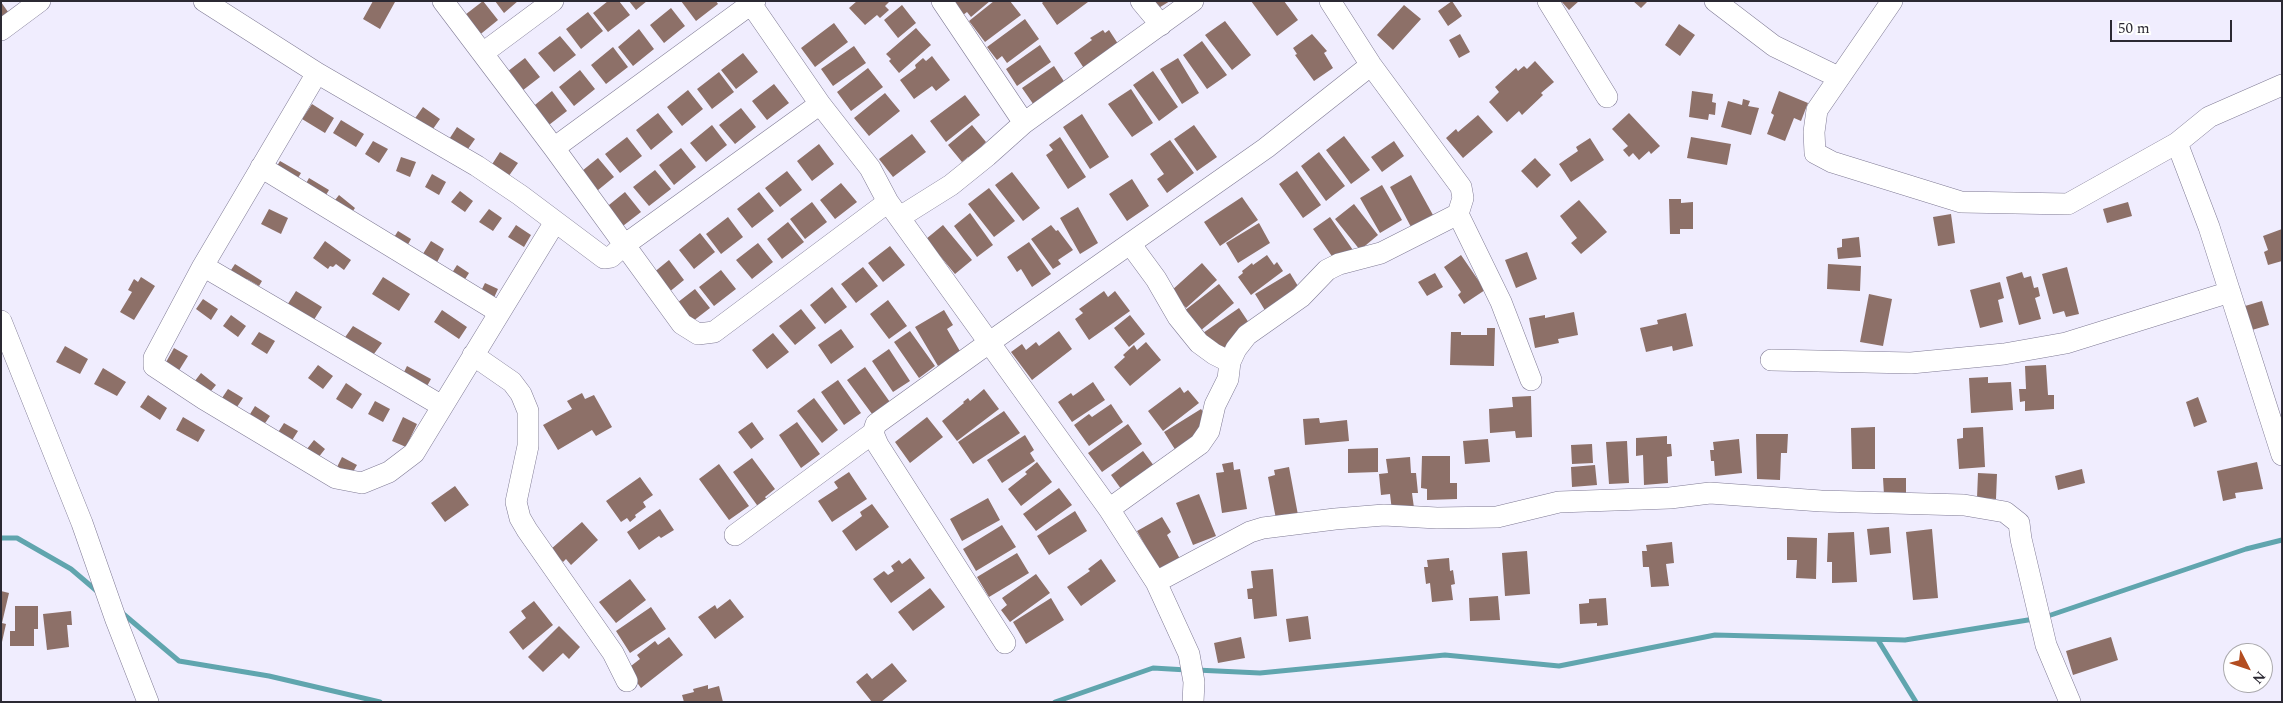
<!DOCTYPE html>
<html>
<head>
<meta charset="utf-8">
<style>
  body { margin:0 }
  #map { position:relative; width:2283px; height:703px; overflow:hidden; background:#f0edfe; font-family:Spectral,serif }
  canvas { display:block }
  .frame { position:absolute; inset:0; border:2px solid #2b2933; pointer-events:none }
  .north { position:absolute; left:2223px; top:643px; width:50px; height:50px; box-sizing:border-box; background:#fff; border:1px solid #aaa9ad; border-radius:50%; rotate:131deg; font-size:14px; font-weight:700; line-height:20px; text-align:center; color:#2b2933 }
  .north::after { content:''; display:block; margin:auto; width:18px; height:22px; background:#b34d20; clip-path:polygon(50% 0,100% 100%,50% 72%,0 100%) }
  .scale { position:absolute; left:2110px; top:20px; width:122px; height:22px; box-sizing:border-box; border:2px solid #2b2933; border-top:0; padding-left:6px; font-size:15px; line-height:18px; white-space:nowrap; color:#2b2933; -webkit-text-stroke:4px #fff; paint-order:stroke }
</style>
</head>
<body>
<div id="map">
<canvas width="2283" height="703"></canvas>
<div class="frame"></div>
<div class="north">N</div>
<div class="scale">50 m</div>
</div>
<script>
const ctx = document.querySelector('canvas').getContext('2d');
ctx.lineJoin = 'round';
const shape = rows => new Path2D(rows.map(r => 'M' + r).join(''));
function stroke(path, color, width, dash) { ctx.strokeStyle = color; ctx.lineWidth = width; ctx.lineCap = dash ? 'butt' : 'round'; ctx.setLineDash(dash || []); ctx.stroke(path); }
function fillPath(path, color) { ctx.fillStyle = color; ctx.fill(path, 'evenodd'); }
stroke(shape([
  [1,538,17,538,71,569,98,592],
  [121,612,179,661,269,676,380,702],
  [2045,617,2246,549,2282,540],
  [1878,640,1916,702],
  [1196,670,1260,673,1445,655,1559,666,1715,635,1905,640,2034,619],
  [1055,702,1153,668,1187,670]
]), '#60a5ae', 5);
fillPath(shape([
  [373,1,395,2,380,29,363,19],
  [483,1,498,20,477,37,461,18],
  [495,1,518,1,504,13],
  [608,1,619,1,630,15,608,32,593,13],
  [629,1,647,1,636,10],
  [681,1,716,1,718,4,696,21],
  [857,1,890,1,885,6,889,10,880,18,877,15,865,25,849,8],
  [952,1,990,1,971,17,967,12,959,18],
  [994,1,1010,1,1021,15,985,42,969,21],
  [1044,1,1087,1,1088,2,1057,25,1042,3],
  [1153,1,1170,1,1157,9],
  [1251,1,1284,1,1298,20,1277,36],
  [1452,1,1462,16,1448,26,1438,11],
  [1561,1,1579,1,1569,10],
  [1633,1,1646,1,1647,2,1641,8],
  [1,2,11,16,1,22],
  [902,5,916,23,898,38,884,20],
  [1404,5,1421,19,1393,50,1377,35],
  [671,8,685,26,664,43,650,25],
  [588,12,603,31,581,49,566,29],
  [1025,19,1039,39,1007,63,1002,56,997,60,987,47],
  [1225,21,1251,55,1232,70,1205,35],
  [834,23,848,42,815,67,801,48],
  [1679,24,1695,35,1680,56,1665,45],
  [916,28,931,45,899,73,889,61,891,59,886,54],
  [639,29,654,49,633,66,618,47],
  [1103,30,1105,33,1109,30,1124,53,1087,73,1074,53,1092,40,1090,38],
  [1312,34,1327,51,1324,53,1333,68,1314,81,1295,55,1297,54,1293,48],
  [1460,34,1470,52,1459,58,1449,40],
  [560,36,576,55,554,72,538,53],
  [1202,41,1227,75,1207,89,1183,55],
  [1040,45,1051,62,1017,86,1006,69],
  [854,46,866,63,833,86,821,69],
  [613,47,628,67,606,84,591,65],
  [743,53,758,72,736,89,721,70],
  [932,56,950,80,936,91,932,86,914,99,900,80,916,68,915,65,923,58,926,61],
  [525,58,540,77,518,94,503,75],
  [1178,58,1199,93,1182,104,1160,69],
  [1535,61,1554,82,1541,93,1543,95,1522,115,1519,111,1507,122,1489,102,1499,92,1495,87,1516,68,1518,71,1524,66,1527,69],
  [1054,66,1067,86,1036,108,1022,88],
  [868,68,883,87,851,111,837,92],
  [580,70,595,89,574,106,559,87],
  [1153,71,1178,107,1159,121,1133,85],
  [719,72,734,92,712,109,697,89],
  [774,84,789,103,767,120,752,101],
  [1131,89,1153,123,1132,137,1108,104],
  [688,90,703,109,682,126,667,107],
  [552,91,567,111,545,128,530,109],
  [1692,91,1713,94,1712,102,1716,103,1715,115,1709,114,1708,120,1689,117],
  [1779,91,1808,103,1801,121,1794,118,1785,141,1767,134,1774,115,1771,113],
  [885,93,900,111,869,136,854,118],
  [965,95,980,115,946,142,930,121],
  [1743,99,1750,101,1748,106,1759,108,1751,135,1721,127,1728,101,1742,105],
  [312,104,334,118,325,133,302,119],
  [423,107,440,119,428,136,411,124],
  [741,108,756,127,735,144,719,125],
  [658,113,673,132,651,150,636,130],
  [1629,113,1660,146,1651,154,1649,151,1639,160,1633,153,1629,157,1623,150,1628,146,1612,129],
  [1082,114,1109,157,1090,169,1063,127],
  [1478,115,1493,132,1463,158,1446,138,1456,129,1458,132],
  [341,120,364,134,356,147,333,133],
  [712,125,727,145,706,162,690,143],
  [972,125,986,142,980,148,983,151,971,161,968,157,962,162,948,145],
  [1194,125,1217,157,1197,171,1174,139],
  [457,127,475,139,463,156,446,144],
  [912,134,926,152,893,177,879,159],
  [1344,136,1370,170,1351,184,1326,150],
  [627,137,642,156,620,173,605,154],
  [1060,137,1086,177,1068,189,1046,155,1053,150,1049,145],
  [1691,137,1731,144,1727,165,1687,158],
  [1590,138,1604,160,1571,182,1559,164,1578,151,1576,147],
  [1170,140,1194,173,1167,193,1157,179,1164,174,1150,154],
  [373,141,388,149,379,163,365,154],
  [1394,141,1404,156,1382,172,1371,157],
  [819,144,834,164,812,181,797,161],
  [681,148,696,167,674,185,659,165],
  [500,152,518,163,506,180,489,169],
  [1319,152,1345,186,1326,201,1301,166],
  [401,157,416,162,410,177,396,171],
  [598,158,614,177,592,195,577,175],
  [1535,158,1551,175,1537,188,1521,171],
  [280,161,301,173,293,186,272,174],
  [655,170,671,189,649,206,633,187],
  [787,171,802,190,780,207,765,188],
  [1297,171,1321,205,1303,218,1279,184],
  [1012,172,1040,208,1023,221,995,185],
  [432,174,446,182,439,195,425,187],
  [1411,175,1433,215,1411,227,1390,187],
  [309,178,329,190,321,203,302,191],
  [1132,179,1149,206,1127,221,1109,194],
  [841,183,857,202,835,219,820,200],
  [1382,185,1402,220,1380,233,1360,198],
  [989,188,1015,221,994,237,968,204],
  [460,191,473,201,465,212,451,202],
  [625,192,641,212,619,229,604,209],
  [759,192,774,211,752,228,737,209],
  [339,195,355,208,345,222,328,209],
  [1242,197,1258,220,1220,246,1204,222],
  [1669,199,1681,199,1681,203,1693,202,1693,229,1680,229,1680,234,1670,234],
  [1579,200,1607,232,1581,254,1571,243,1577,238,1560,216],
  [812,202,827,222,805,239,790,219],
  [2128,202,2132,216,2107,223,2103,209],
  [1354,204,1378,235,1360,250,1335,219],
  [1078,207,1098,243,1080,254,1060,218],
  [269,209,288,218,281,234,261,224],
  [489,209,502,218,493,231,479,222],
  [970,213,993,245,977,257,954,226],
  [1951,214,1955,243,1938,246,1933,217],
  [728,217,743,237,721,254,706,234],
  [1330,217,1355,253,1338,265,1313,229],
  [788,222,804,242,782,259,767,239],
  [1259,223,1270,243,1238,263,1226,243],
  [516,225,531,235,524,247,508,237],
  [943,225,972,260,955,274,926,239],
  [1051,225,1056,231,1058,230,1073,250,1058,260,1061,264,1053,269,1031,239],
  [2282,229,2282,261,2268,265,2264,252,2268,250,2263,236],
  [398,231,411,239,405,250,391,242],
  [700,233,715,252,694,269,679,250],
  [1859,237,1861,257,1838,259,1837,248,1842,247,1842,239],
  [325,241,351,260,344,270,336,264,333,267,330,266,328,269,313,258],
  [431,241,444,249,435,266,421,257],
  [1029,242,1051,274,1032,287,1021,269,1017,272,1007,257],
  [758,243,773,262,752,279,736,260],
  [890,246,905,265,883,282,868,263],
  [1527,252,1537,279,1516,288,1505,260],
  [1267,255,1274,265,1277,262,1283,271,1251,295,1238,277,1243,273,1242,271,1252,263,1253,265],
  [1461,255,1485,290,1464,304,1458,295,1461,292,1444,267],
  [669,260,684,280,663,297,647,278],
  [1202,263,1217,280,1186,308,1171,291],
  [235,264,262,281,259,286,247,279,242,286,227,276],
  [1828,264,1861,266,1860,291,1827,289],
  [457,265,469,273,462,284,450,276],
  [863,267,878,286,856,303,841,284],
  [2067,267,2079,314,2066,317,2064,311,2053,314,2042,274],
  [721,270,736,289,714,306,699,287],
  [2022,272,2024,278,2031,276,2034,288,2038,287,2040,296,2035,298,2041,319,2019,325,2006,277],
  [1290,273,1304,296,1269,317,1255,294],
  [1435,273,1443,287,1427,296,1418,282],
  [141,277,155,286,134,320,120,312,132,292,128,290,134,279,138,282],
  [383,277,410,294,399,311,372,294],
  [2000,282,2004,298,1998,300,2003,322,1980,328,1970,290],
  [485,283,498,289,492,302,479,295],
  [1219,284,1234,303,1200,331,1184,311],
  [832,287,847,307,825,324,810,305],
  [695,289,710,308,688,325,673,306],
  [296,291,322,307,310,326,284,310],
  [1104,291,1108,297,1115,291,1130,311,1089,340,1075,319,1083,313,1079,309],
  [1869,294,1892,299,1883,346,1860,342],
  [203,299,218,309,211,320,196,309],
  [888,300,907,326,889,339,870,314],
  [2262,301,2269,325,2252,330,2245,306],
  [1239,308,1253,329,1217,354,1203,333],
  [801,309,816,328,795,345,779,326],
  [442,310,467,327,459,339,434,322],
  [944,310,953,325,947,329,961,353,938,366,915,327],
  [1574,312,1578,335,1558,339,1559,343,1535,348,1529,318,1545,315,1545,318],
  [1686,313,1693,346,1673,351,1672,346,1646,352,1640,328,1658,324,1657,320],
  [231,315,246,326,238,337,223,326],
  [1130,315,1145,334,1129,347,1114,328],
  [353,326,382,343,368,362,341,343],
  [1487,328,1495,328,1494,366,1450,365,1451,332,1461,332,1461,335,1487,335],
  [841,329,854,347,831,364,818,345],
  [910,331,935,366,919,378,894,342],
  [1059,331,1072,349,1032,380,1011,352,1022,344,1026,350,1036,342,1039,346],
  [259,332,275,341,267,354,251,344],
  [773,333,789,352,767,369,752,350],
  [1146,342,1161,360,1130,386,1114,367,1125,357,1123,355,1134,345,1137,350],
  [65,346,88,359,80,374,56,362],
  [174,348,188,356,178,372,165,364],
  [889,349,910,381,893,392,872,361],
  [318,365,333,376,323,389,308,378],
  [2046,365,2048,395,2054,395,2054,409,2025,411,2025,401,2020,402,2019,389,2026,389,2025,366],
  [407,366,431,379,426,388,400,380],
  [865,367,892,405,875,418,847,380],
  [103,368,126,382,117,396,94,384],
  [201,373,216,385,206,397,191,386],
  [1988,377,1988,383,2011,382,2013,410,1971,413,1969,378],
  [838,380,861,413,844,425,821,392],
  [1093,382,1105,400,1072,422,1058,402,1071,393,1073,396],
  [346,383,362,394,352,409,336,399],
  [1180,387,1184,393,1188,390,1199,403,1163,431,1148,411],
  [228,389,243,398,233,413,218,404],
  [984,389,999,409,957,441,942,421,964,403,963,402,968,398,970,401],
  [582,393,585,399,594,395,612,427,596,436,592,430,558,450,543,425,572,409,567,401],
  [148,395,167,408,160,420,140,407],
  [1531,396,1532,437,1516,438,1515,431,1490,433,1489,409,1513,407,1512,397],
  [2198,397,2207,422,2194,427,2186,402],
  [814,398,838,430,822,443,797,411],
  [375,401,390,409,383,422,368,414],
  [1111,404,1123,422,1089,446,1074,425,1089,414,1092,417],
  [255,406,270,416,261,429,247,419],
  [1201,409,1208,419,1210,429,1176,451,1164,432],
  [1004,411,1020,433,973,464,958,442],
  [183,417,205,430,198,442,176,430],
  [403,417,417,424,406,447,392,441],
  [927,417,943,437,910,463,895,442],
  [1319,418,1320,423,1347,420,1349,441,1305,445,1303,419],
  [752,422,764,439,751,449,738,432],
  [797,422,820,454,801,468,779,435],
  [284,423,298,431,291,442,277,434],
  [1128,424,1142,444,1102,472,1088,453],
  [1875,427,1875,469,1852,469,1851,428],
  [1983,427,1985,467,1959,469,1957,439,1963,438,1963,428],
  [1756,434,1788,434,1787,453,1781,453,1780,480,1757,479],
  [1025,435,1034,450,1030,453,1035,461,1002,483,987,460],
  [1667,436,1667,444,1671,444,1672,456,1667,457,1668,483,1644,485,1643,455,1636,456,1636,438],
  [1488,439,1490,462,1465,464,1463,441],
  [1739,439,1742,473,1715,476,1714,461,1711,461,1710,450,1714,450,1713,442],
  [314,440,325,449,314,463,303,454],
  [1627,441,1629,483,1609,484,1606,442],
  [1592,444,1593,463,1572,464,1571,445],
  [1378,448,1378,472,1348,473,1348,449],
  [1143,451,1157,470,1124,493,1111,475],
  [1422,456,1450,456,1450,483,1457,483,1457,499,1427,500,1427,489,1421,488],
  [342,457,357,465,350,477,336,469],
  [1410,457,1411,473,1416,473,1418,493,1412,493,1414,508,1392,511,1390,494,1381,495,1379,474,1388,473,1386,459],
  [752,458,775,489,765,497,771,505,762,512,733,472],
  [1037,462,1052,482,1021,506,1008,489,1027,474,1025,472],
  [1233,462,1234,470,1240,469,1247,509,1222,513,1216,473,1224,472,1222,464],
  [2257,462,2263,489,2235,493,2236,498,2223,501,2217,471],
  [719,464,749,506,729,520,699,479],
  [1595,465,1597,485,1572,487,1571,467],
  [1289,467,1298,515,1276,519,1268,477,1275,475,1274,470],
  [2082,469,2085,483,2058,490,2055,476],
  [849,472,867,499,832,522,818,501,838,488,834,482],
  [1978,473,1997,474,1996,499,1977,498],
  [640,477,653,495,643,502,646,507,635,515,636,517,630,522,627,518,621,522,606,501],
  [1883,478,1906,478,1906,495,1884,495],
  [455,486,469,505,445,522,431,503],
  [1059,488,1072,505,1036,531,1023,514],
  [1199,494,1216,536,1193,545,1176,503],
  [988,498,1000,520,962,541,950,519],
  [872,504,889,527,856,551,842,531,862,516,860,512],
  [660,509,674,530,661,538,659,536,639,550,627,532],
  [1075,511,1087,531,1049,555,1037,536],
  [1162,517,1171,532,1167,535,1180,559,1159,570,1137,531],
  [582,522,598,540,571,565,566,559,563,562,551,549],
  [1002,525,1016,547,976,571,963,549],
  [1889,527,1891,553,1870,555,1867,529],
  [1932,529,1938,598,1913,600,1906,532],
  [1854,532,1857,582,1832,583,1832,562,1827,562,1828,533],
  [1787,537,1817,538,1816,579,1796,578,1797,560,1787,560],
  [1672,542,1674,563,1666,564,1669,586,1651,587,1649,567,1643,567,1642,551,1647,551,1646,545],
  [1527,551,1530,594,1505,596,1502,553],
  [1017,553,1029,573,989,597,977,577],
  [910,558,925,578,891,603,873,579,884,571,888,575,894,571,891,566,899,560,902,564],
  [1449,558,1450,571,1453,570,1455,584,1451,585,1453,600,1432,602,1430,583,1426,584,1424,567,1428,567,1427,560],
  [1101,559,1116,581,1081,606,1067,587,1090,571,1088,569],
  [1273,569,1277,616,1254,619,1252,599,1248,599,1247,589,1253,588,1251,571],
  [1036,574,1050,593,1010,622,1001,610,1007,605,1002,598],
  [630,579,646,600,616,623,599,602],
  [930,588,945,607,913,631,898,612],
  [1,591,9,593,2,623,6,624,2,642],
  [1498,596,1500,620,1470,621,1469,598],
  [1051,598,1064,620,1026,644,1013,622],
  [1606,598,1608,625,1597,626,1597,623,1580,624,1579,604,1589,603,1589,599],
  [730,599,744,617,715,639,698,617,715,605,717,609],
  [534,601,553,625,523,650,509,632,526,618,521,611],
  [15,606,38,606,38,629,34,629,34,646,10,646,10,631,15,631],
  [651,607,666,629,630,653,616,631],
  [71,611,72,625,67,625,69,647,47,650,43,614],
  [1308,616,1311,639,1289,642,1286,619],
  [559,626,580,647,569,659,563,653,543,672,528,657],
  [669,637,683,655,641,688,627,669,640,659,637,655,655,641,658,645],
  [1241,637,1245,658,1218,663,1214,643],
  [2111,637,2118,660,2073,675,2066,651],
  [892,663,907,681,881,702,872,702,856,682,867,673,872,679],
  [708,685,708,689,719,686,723,702,684,702,682,695,694,692,693,689]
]), '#8d7068');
const minor = shape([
  [204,1,317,73,477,166,520,195,604,258,611,257,623,246,820,104],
  [443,1,554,148,682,324,698,334,714,332,888,202],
  [749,1,820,104,870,168,888,202,1109,509,1156,582,1189,654,1194,682,1193,702],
  [1141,1,1161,25],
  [1548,1,1607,97],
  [1715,1,1774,46,1838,77],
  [1892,1,1817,110,1814,132,1815,153,1832,162,1961,202,2068,204,2177,143,2209,117,2282,85],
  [1,30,40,1],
  [483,53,553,1],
  [317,73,203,266,154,358,154,366,204,399,336,478,362,483,389,472,414,453,555,222],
  [1024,123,1193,1],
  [2177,143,2209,227,2282,455],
  [554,148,755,1],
  [261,167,499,312],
  [1458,214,1501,302,1531,380],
  [900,217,951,185,987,156,1024,123,942,1],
  [1131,245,1156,279,1178,317,1199,343,1214,354,1230,362],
  [203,266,442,406],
  [1,321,82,523,116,620,148,702],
  [473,355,512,382,521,394,528,411,528,446,516,502,520,518,527,530,613,653,627,681],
  [1771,360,1911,363,2004,354,2066,343,2230,292],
  [1109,509,1200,444,1209,431,1215,405,1228,379,1230,362,1236,349,1247,335,1301,297,1327,270,1339,264,1381,253,1458,214,1463,198,1461,187,1371,65,1330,1],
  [735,535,873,433],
  [1156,582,1250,532,1263,528,1335,519,1384,515,1437,518,1497,517,1559,502,1670,498,1710,493,1821,501,1964,505,2005,512,2019,523,2021,539,2046,645,2070,702],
  [1005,643,878,445,873,433,876,424,990,342,1266,148,1371,65]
]);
stroke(minor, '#7f7a94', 22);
stroke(minor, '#fff', 21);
</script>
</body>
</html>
